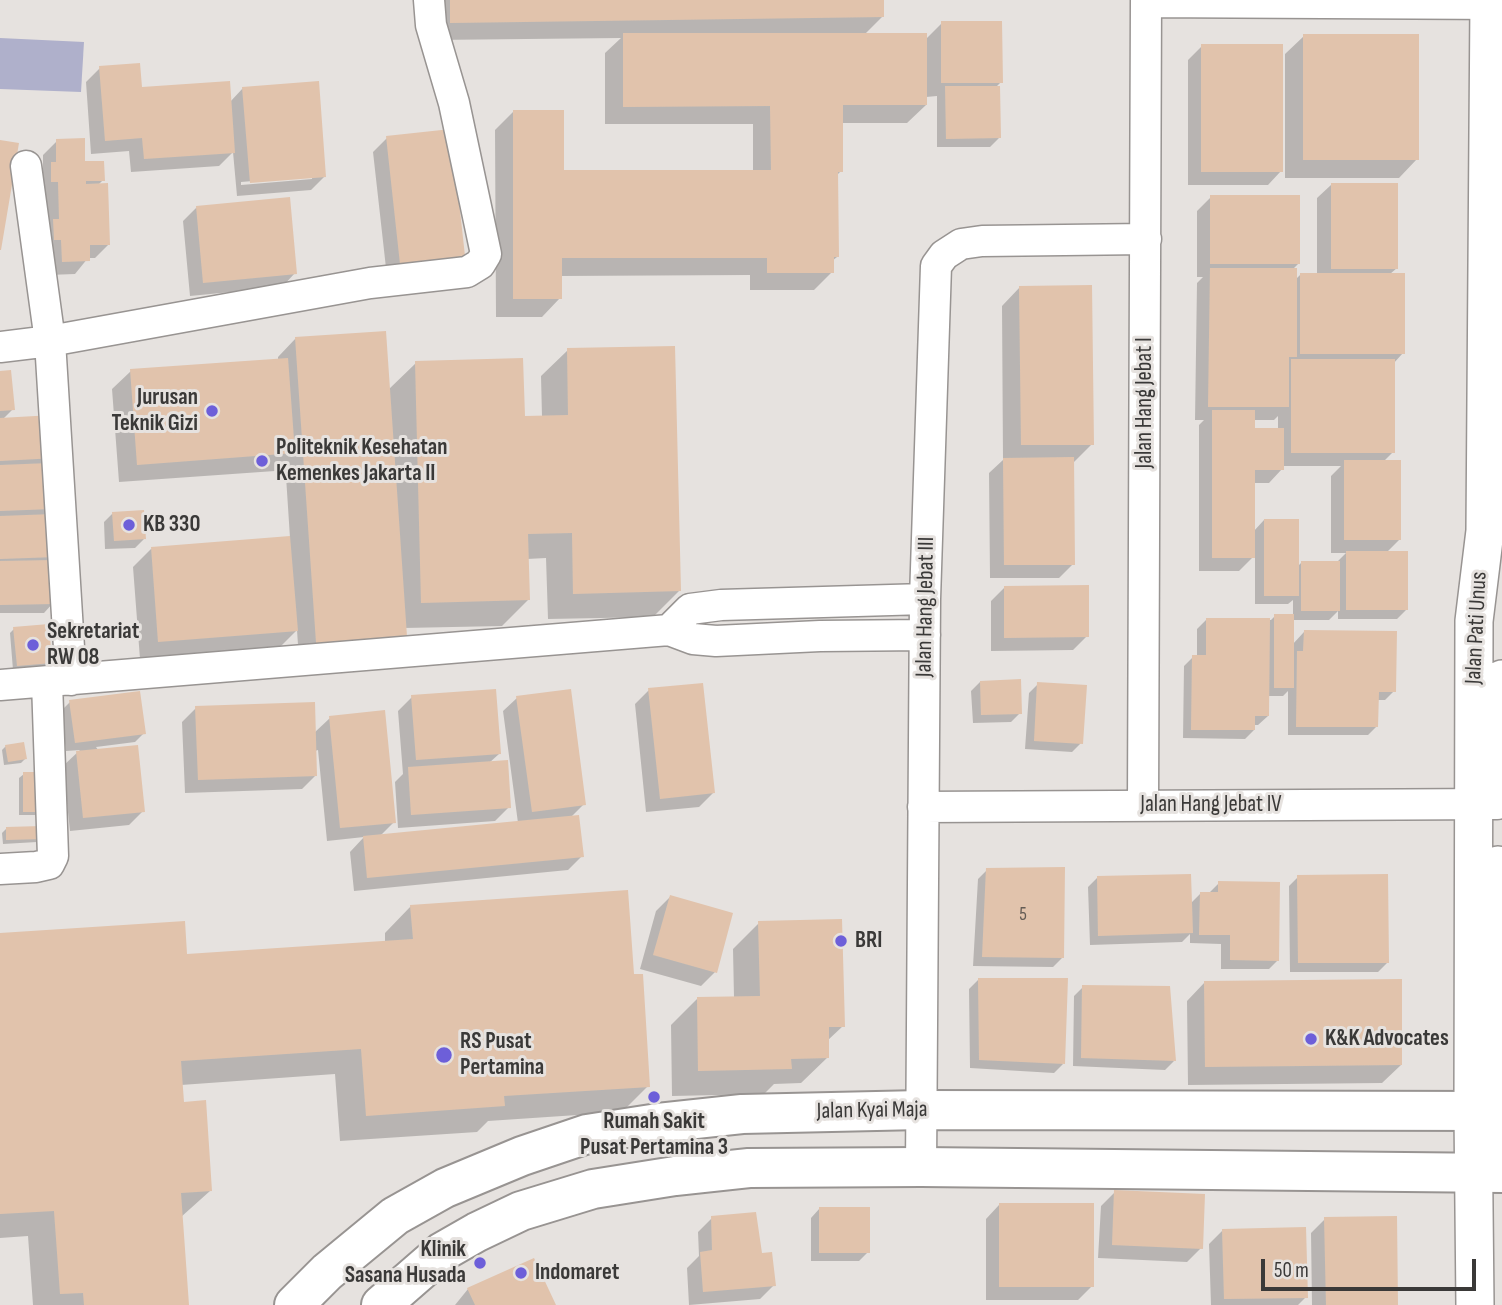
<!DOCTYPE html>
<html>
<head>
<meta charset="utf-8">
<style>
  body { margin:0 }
  #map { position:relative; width:1502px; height:1305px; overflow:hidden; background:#e6e2df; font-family:"Sofia Sans Condensed",sans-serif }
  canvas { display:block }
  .scale { position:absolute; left:1261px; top:1259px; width:215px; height:32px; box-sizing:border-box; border:4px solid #3a3938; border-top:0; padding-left:9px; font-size:21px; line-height:24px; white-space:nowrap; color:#3a3938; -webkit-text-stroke:5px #e6e2df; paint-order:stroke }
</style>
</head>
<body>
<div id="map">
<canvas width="1502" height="1305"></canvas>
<div class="scale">50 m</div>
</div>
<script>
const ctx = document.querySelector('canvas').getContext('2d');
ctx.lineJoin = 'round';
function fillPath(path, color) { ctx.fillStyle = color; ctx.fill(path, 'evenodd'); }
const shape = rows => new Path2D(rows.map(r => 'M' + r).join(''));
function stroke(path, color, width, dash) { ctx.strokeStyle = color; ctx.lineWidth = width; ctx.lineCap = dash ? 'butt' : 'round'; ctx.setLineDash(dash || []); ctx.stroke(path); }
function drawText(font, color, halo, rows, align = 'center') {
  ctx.font = font + ' "Sofia Sans Condensed",sans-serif'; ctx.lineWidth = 6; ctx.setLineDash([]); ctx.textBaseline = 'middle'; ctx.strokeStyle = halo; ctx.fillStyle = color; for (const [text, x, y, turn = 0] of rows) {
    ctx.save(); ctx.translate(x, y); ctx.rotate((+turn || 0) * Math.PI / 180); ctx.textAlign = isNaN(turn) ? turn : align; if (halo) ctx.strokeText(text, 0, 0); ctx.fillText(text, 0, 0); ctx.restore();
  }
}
fillPath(shape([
  [0,38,84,42,81,92,0,89]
]), '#afb0cb');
fillPath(shape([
  [432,0,882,0,883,16,864,35,926,39,942,23,1001,82,995,88,999,138,990,147,937,147,937,96,926,97,926,105,907,123,841,123,841,171,836,176,837,257,832,261,832,272,814,290,750,290,750,275,560,276,560,298,542,317,496,317,495,130,514,111,562,172,753,172,753,124,605,124,605,53,621,38,433,40],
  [1304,36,1417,159,1399,178,1285,178,1285,54],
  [1202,46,1281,171,1268,185,1188,185,1188,60],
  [100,68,140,89,230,102,243,88,325,176,311,190,237,196,233,152,219,166,131,172,129,151,91,154,86,82],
  [312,176,312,179,241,185,241,182],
  [387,138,463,256,449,270,387,277,373,152],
  [57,141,103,180,98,185,109,244,95,258,88,258,75,274,48,275,37,178,43,172,43,155],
  [1331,185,1397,268,1390,274,1403,353,1393,364,1393,452,1383,462,1400,539,1387,552,1406,610,1397,619,1338,619,1338,611,1329,620,1292,620,1292,645,1304,632,1394,691,1385,700,1377,700,1377,726,1368,735,1288,735,1288,691,1283,696,1268,696,1268,716,1258,725,1254,725,1254,730,1245,739,1183,738,1184,666,1193,657,1197,657,1197,629,1206,620,1271,620,1275,616,1293,616,1293,600,1288,604,1255,604,1255,555,1239,571,1199,571,1199,425,1204,420,1195,420,1197,283,1203,277,1197,277,1197,211,1211,197,1299,263,1292,270,1295,280,1301,274,1317,274,1317,198],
  [1278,416,1278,430,1253,430,1253,420,1274,420],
  [1282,466,1341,466,1331,476,1331,553,1346,553,1337,562,1302,562,1297,567,1264,520,1253,532,1253,483,1269,483,1282,469],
  [197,207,295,273,282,287,190,296,183,221],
  [1020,287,1092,444,1074,462,1073,564,1059,578,990,578,989,473,1003,460,1002,306],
  [296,338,388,390,416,363,523,418,542,417,541,376,568,350,679,591,653,617,548,619,546,558,527,559,528,600,502,626,404,628,406,650,388,669,300,675,297,630,278,649,140,659,133,567,151,549,290,538,285,461,275,471,119,482,112,389,131,371,278,360,278,357],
  [0,373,13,409,2,420,52,417,50,508,43,516,54,556,53,603,44,613,0,613],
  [113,513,144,539,135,548,105,549,104,522],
  [1005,587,1087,636,1073,650,991,651,991,601],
  [14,629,50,663,46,667,13,670,10,633],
  [980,682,1020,713,1011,722,973,723,971,691],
  [1038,684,1081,743,1072,752,1025,749,1029,693],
  [649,690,713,793,699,807,646,812,635,704],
  [412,697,499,754,489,763,509,807,495,821,398,828,395,782,403,774,398,711],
  [517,698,584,804,570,818,582,856,568,870,354,891,350,852,364,837,327,841,318,750,315,751,316,775,302,789,185,793,182,722,196,708,314,733,330,718,394,822,379,837,518,823,503,711],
  [70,702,144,733,135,742,96,747,143,811,129,825,70,831,63,766,80,750,66,751,61,711],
  [6,746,25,759,21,763,4,765,2,750],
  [24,774,40,815,19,815,19,778],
  [6,829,41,838,37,842,3,844,2,833],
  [987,870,1062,958,1053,967,973,966,978,879],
  [1298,877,1387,963,1378,972,1290,972,1289,886],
  [1097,878,1190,904,1200,894,1210,892,1219,883,1278,960,1269,969,1221,969,1221,944,1190,943,1190,934,1182,942,1090,945,1088,887],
  [670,897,715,972,701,986,640,969,656,911],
  [411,906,632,976,648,1086,622,1112,488,1121,477,1132,340,1141,335,1074,181,1085,182,1103,210,1191,181,1217,187,1305,33,1305,28,1236,0,1238,0,935,186,956,385,943,385,933],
  [759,923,843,1026,827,1041,828,1057,801,1083,774,1084,764,1094,672,1096,671,1025,697,999,734,998,733,949],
  [978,980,1063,1064,1054,1073,970,1068,969,989],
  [1205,982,1401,1065,1382,1083,1188,1085,1187,1001],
  [1083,987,1174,1061,1165,1070,1073,1066,1074,996],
  [1115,1192,1201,1248,1187,1262,1098,1258,1101,1206],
  [999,1205,1092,1286,1078,1300,986,1300,986,1219],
  [820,1208,868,1252,859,1261,811,1261,811,1218],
  [712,1218,760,1254,774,1285,760,1299,689,1305,687,1268,699,1256,698,1232],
  [1325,1219,1397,1305,1312,1305,1311,1233],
  [1223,1230,1306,1297,1298,1305,1211,1305,1209,1244],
  [468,1289,554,1305,455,1305]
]), '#0003');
fillPath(shape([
  [450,0,884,0,884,17,450,23],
  [941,21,1002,21,1003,83,941,83],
  [623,33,927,33,927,105,843,105,843,172,838,172,839,257,834,257,834,273,767,273,767,258,562,258,562,299,513,299,513,110,564,110,564,170,771,170,770,106,623,107],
  [1303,34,1419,34,1419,160,1303,160],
  [1201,44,1283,44,1283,172,1201,172],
  [140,63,142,87,230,81,235,153,144,159,142,138,105,141,99,66],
  [319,81,326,177,250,183,242,87],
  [945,86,1000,86,1001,138,946,139],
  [451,129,465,256,400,264,386,136],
  [85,138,85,161,104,161,105,181,86,181,86,184,108,183,110,245,90,245,90,261,62,262,61,240,54,240,53,219,59,219,58,182,51,182,51,162,56,162,56,139],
  [0,140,19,143,1,250,0,250],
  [1331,183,1398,183,1398,269,1331,269],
  [1210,195,1300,195,1300,264,1210,264],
  [290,197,297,274,203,283,196,206],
  [1210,268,1297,268,1297,357,1289,357,1289,407,1208,407],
  [1300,273,1405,273,1405,354,1300,354],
  [1092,285,1094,445,1021,445,1019,286],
  [386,331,408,651,317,657,295,337],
  [675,346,681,591,573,594,572,533,528,534,530,600,421,603,415,361,523,358,525,416,568,415,567,348],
  [288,358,295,453,137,465,130,369],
  [1291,359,1395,359,1395,453,1291,453],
  [11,370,15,410,0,411,0,371],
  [1212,410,1255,410,1255,428,1284,428,1284,470,1255,470,1255,558,1212,558],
  [53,415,56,458,0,461,0,418],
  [1074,457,1075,565,1004,565,1003,458],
  [1344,460,1401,460,1401,540,1344,540],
  [50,463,52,509,0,511,0,465],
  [144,510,146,539,114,541,112,512],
  [54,514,56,557,0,559,0,516],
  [1264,519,1299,519,1299,596,1264,596],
  [290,536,298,631,158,642,151,547],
  [1346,551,1408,551,1408,610,1346,610],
  [54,560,54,604,0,605,0,561],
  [1301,561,1340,561,1340,611,1301,611],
  [1089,585,1089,637,1004,638,1004,586],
  [1274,614,1294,614,1294,688,1274,688],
  [1206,618,1270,618,1269,716,1255,716,1255,730,1191,730,1192,655,1206,655],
  [49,624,52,663,17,666,13,627],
  [1304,630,1397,631,1396,692,1379,692,1378,727,1296,727,1297,651,1303,651],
  [1021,679,1022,714,981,715,980,681],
  [1037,682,1087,685,1083,744,1034,741],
  [703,683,715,793,660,799,648,688],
  [496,689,501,754,416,760,411,695],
  [571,689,586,805,532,812,516,696],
  [140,691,146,734,75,743,69,700],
  [315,702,317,776,198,780,195,706],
  [385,710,396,823,340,828,329,716],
  [24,742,27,759,8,762,5,745],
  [138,745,145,812,83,818,76,751],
  [508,760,511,808,411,815,408,767],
  [23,772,46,772,46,812,23,812],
  [579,815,584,857,367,878,363,836],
  [42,826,42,839,6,840,6,827],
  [1065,867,1064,958,982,957,986,868],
  [1191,874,1193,933,1098,936,1097,876],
  [1388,874,1389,963,1298,963,1297,875],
  [1218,881,1280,882,1279,961,1230,960,1230,935,1199,935,1200,892,1218,892],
  [628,890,634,974,643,974,650,1087,504,1096,505,1106,366,1116,361,1049,181,1061,184,1102,206,1100,212,1191,181,1193,189,1305,84,1305,83,1293,60,1294,54,1211,0,1214,0,933,185,921,187,954,413,939,410,905],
  [670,895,733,913,717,973,653,955],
  [842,919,845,1027,829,1027,829,1058,791,1059,792,1069,698,1071,697,997,760,996,758,921],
  [978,978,1068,978,1065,1064,979,1060],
  [1402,979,1402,1065,1205,1067,1204,981],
  [1082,985,1170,986,1176,1061,1081,1058],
  [1114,1190,1205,1194,1203,1249,1112,1245],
  [999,1203,1094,1203,1094,1287,999,1287],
  [819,1207,870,1207,870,1253,819,1253],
  [756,1212,762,1253,772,1252,776,1286,703,1292,700,1252,712,1250,711,1216],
  [1397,1216,1398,1305,1326,1305,1324,1217],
  [1306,1227,1308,1298,1224,1299,1222,1229],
  [534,1258,556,1305,475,1305,467,1288]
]), '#e1c3ac');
const minor = shape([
  [1146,2,1502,4],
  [26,166,50,341,71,680],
  [0,347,50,341,370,283,467,272,480,264,486,254,454,103,431,25,429,0],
  [669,630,690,609,721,605,925,599],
  [0,685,669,630,693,639,716,641,820,636,925,635],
  [1143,805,1146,0],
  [923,807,1497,804],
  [0,869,36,867,49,864,53,856,47,682],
  [921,1167,925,599,936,266,944,255,961,244,982,241,1146,239]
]);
const tertiary = shape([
  [1498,800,1502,679],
  [1498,865,1502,1147],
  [1475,1305,1473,1112,1474,621,1485,531,1489,0]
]);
const primary = shape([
  [294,1305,327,1272,395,1216,445,1188,522,1156,587,1134,658,1123,742,1114,921,1110,1502,1111],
  [381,1305,442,1252,477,1232,521,1211,593,1189,675,1176,749,1168,921,1167,1502,1173]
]);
stroke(minor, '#989492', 33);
stroke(tertiary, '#989492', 40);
stroke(primary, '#989492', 42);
stroke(minor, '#fff', 30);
stroke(tertiary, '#fff', 37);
stroke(primary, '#fff', 38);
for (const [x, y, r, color] of [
  [212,411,7,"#6d5fd9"],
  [262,461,7,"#6d5fd9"],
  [129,525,7,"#6d5fd9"],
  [33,645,7,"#6d5fd9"],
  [841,941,7,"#6d5fd9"],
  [1311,1039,7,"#6d5fd9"],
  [444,1055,9,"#6d5fd9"],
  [654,1097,7,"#6d5fd9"],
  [480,1263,7,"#6d5fd9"],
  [521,1273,7,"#6d5fd9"]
]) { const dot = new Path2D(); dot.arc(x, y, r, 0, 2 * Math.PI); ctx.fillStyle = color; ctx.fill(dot); stroke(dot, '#e6e2df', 2.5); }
drawText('19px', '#645c55', null, [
  ["5",1023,915]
]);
drawText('bold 23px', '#3a3938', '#e6e2df', [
  ["Jurusan",198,398,"right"],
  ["Teknik Gizi",198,424,"right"],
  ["Politeknik Kesehatan",276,448],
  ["Kemenkes Jakarta II",276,474],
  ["KB 330",143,525],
  ["Sekretariat",47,632],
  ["RW 08",47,658],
  ["BRI",855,941],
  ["K&K Advocates",1325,1039],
  ["RS Pusat",460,1042],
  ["Pertamina",460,1068],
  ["Rumah Sakit",654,1122,"center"],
  ["Pusat Pertamina 3",654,1148,"center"],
  ["Klinik",466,1250,"right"],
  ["Sasana Husada",466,1276,"right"],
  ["Indomaret",535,1273]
], 'left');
drawText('23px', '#3a3938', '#e6e2df', [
  ["Jalan Hang Jebat I",1145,403,-90],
  ["Jalan Hang Jebat III",926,607,-89],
  ["Jalan Pati Unus",1477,628,-87],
  ["Jalan Hang Jebat IV",1211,805],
  ["Jalan Kyai Maja",872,1111,-1]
]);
</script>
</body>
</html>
